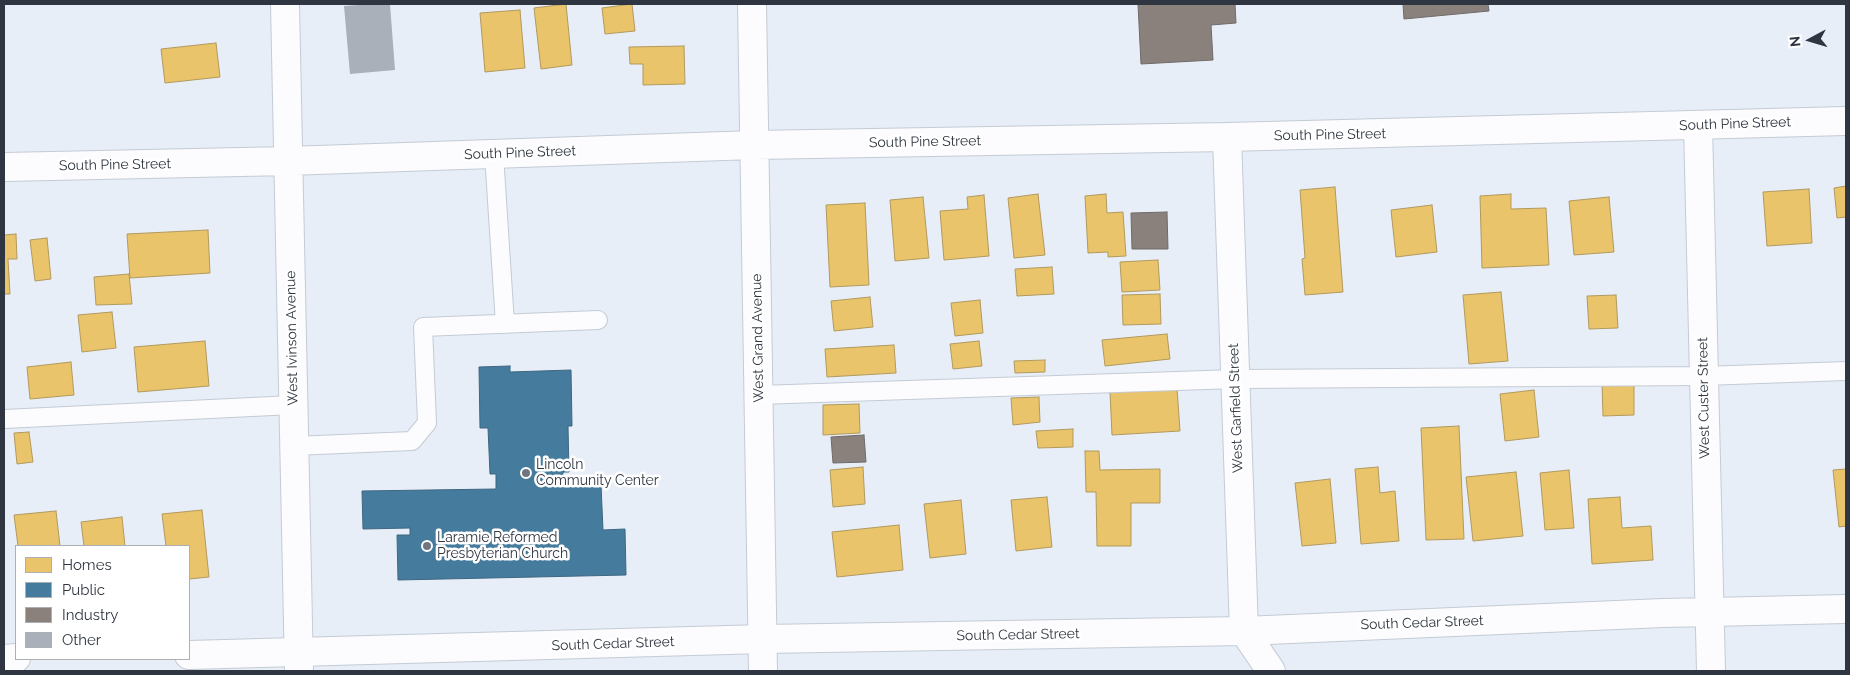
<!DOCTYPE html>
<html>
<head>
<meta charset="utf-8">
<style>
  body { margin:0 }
  #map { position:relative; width:1850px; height:675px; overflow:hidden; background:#e8eef7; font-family:Raleway,sans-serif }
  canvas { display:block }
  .frame { position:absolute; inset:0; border:5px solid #2f3641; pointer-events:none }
  .legend { position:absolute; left:15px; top:545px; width:175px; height:115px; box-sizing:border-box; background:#fff; border:1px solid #acafb3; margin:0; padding:6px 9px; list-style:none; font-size:15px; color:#2f3641 }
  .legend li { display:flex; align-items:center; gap:10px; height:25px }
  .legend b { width:25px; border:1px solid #acafb3 }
  .north { position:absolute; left:1785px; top:15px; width:50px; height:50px; -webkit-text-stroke:4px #fff; paint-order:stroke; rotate:264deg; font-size:14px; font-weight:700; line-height:20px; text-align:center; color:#2f3641 }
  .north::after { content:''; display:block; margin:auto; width:18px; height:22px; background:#2f3641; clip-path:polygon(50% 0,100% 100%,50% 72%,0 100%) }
</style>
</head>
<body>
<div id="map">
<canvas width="1850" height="675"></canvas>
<div class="frame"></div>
<ul class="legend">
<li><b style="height:14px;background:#e9c46a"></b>Homes</li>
<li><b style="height:14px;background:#457b9d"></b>Public</li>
<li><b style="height:14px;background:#8a817c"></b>Industry</li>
<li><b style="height:14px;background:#aab0b9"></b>Other</li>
</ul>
<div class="north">N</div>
</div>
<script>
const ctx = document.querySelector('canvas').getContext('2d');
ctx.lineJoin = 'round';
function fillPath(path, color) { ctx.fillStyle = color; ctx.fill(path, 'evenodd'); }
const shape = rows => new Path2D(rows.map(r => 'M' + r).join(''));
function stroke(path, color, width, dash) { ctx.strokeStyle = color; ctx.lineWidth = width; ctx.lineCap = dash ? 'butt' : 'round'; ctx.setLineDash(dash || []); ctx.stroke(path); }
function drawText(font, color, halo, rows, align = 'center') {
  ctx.font = font + ' Raleway,sans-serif'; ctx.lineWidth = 5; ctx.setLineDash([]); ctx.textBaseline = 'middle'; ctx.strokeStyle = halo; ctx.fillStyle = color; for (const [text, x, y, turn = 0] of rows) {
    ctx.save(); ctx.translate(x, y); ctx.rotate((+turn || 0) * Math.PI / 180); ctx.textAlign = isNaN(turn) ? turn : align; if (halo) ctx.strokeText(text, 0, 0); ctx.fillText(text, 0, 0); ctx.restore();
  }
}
const homes = shape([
  [566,4,572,65,541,69,534,8,566,4],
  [632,4,635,31,605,34,602,8,632,4],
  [520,10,525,68,485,72,480,13,520,10],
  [216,43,220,77,165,83,161,49,216,43],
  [684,46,685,84,643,85,643,64,630,64,629,47,684,46],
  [1846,186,1846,217,1837,218,1834,188,1846,186],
  [1335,187,1343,292,1305,295,1302,259,1305,258,1300,190,1335,187],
  [1809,189,1812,243,1767,246,1763,192,1809,189],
  [1038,194,1045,255,1014,258,1008,198,1038,194],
  [1106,194,1107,213,1123,212,1126,256,1108,257,1108,252,1088,253,1085,196,1106,194],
  [1511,194,1511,209,1546,208,1549,265,1482,268,1480,196,1511,194],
  [984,195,989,256,944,260,940,211,968,209,967,197,984,195],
  [923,197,929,258,895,261,890,200,923,197],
  [1609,197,1614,252,1574,255,1569,201,1609,197],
  [865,203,869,285,830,287,826,205,865,203],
  [1432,205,1437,252,1396,257,1391,210,1432,205],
  [208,230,210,273,130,278,127,234,208,230],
  [16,234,17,259,8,259,10,294,4,294,4,235,16,234],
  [47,238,51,279,35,281,30,240,47,238],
  [1158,260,1160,290,1122,292,1120,262,1158,260],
  [1052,267,1054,294,1017,296,1015,269,1052,267],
  [129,274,132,304,96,305,94,277,129,274],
  [1501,292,1508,361,1469,364,1463,295,1501,292],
  [1160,294,1161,324,1123,325,1122,295,1160,294],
  [1616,295,1618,328,1589,329,1587,296,1616,295],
  [870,297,873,327,834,331,831,301,870,297],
  [980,300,983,333,955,336,951,303,980,300],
  [112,312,116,348,82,352,78,315,112,312],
  [1167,334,1170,359,1105,366,1102,340,1167,334],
  [205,341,209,386,138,392,134,347,205,341],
  [979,341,982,366,953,369,950,344,979,341],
  [894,345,896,373,827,377,825,349,894,345],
  [1045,360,1045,372,1015,373,1014,361,1045,360],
  [71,362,74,395,30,399,27,367,71,362],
  [1634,383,1634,415,1603,416,1602,384,1634,383],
  [1177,388,1180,431,1112,435,1110,392,1177,388],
  [1534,390,1539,437,1505,441,1500,394,1534,390],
  [1039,397,1040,422,1013,425,1011,398,1039,397],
  [859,404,860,433,823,435,823,405,859,404],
  [1459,426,1464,539,1426,540,1421,428,1459,426],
  [1073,429,1073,447,1038,448,1036,431,1073,429],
  [29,432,33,462,17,464,14,433,29,432],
  [1085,451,1099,451,1100,470,1160,469,1160,503,1131,503,1131,546,1097,546,1096,492,1086,492,1085,451],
  [863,467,865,504,833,507,830,470,863,467],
  [1378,467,1380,493,1395,491,1399,541,1361,544,1355,469,1378,467],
  [1846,469,1846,526,1839,527,1833,470,1846,469],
  [1569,470,1574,528,1545,530,1540,473,1569,470],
  [1516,472,1523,536,1473,541,1466,477,1516,472],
  [1330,479,1336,543,1302,546,1295,483,1330,479],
  [1047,497,1052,547,1016,551,1011,500,1047,497],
  [1620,497,1622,528,1651,526,1653,560,1592,564,1588,499,1620,497],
  [961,500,966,554,930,558,924,504,961,500],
  [202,510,209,577,189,579,189,546,166,546,162,514,202,510],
  [56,511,60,546,18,546,14,515,56,511],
  [122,517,125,546,84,546,81,522,122,517],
  [899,525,903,570,837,577,832,532,899,525]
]);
fillPath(homes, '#e9c46a');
stroke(homes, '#b1995e', 1);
const public = shape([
  [510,366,510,372,571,370,572,426,568,426,569,472,563,472,563,486,601,485,603,530,625,529,626,575,398,580,397,535,410,535,410,528,363,529,362,491,496,489,496,474,490,474,488,428,480,428,479,367,510,366]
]);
fillPath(public, '#457b9d');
stroke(public, '#3e6681', 1);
const industry = shape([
  [1138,4,1235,4,1236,23,1211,25,1213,60,1141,64,1138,4],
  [1403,4,1488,4,1489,11,1404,19,1403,4],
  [1167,212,1168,249,1132,249,1131,213,1167,212],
  [864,435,866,462,833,463,831,437,864,435]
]);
fillPath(industry, '#8a817c');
stroke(industry, '#6f6a6a', 1);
fillPath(shape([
  [372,4,390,4,395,70,350,74,344,6]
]), '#aab0b9');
const service = shape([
  [494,154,505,324],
  [759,395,1236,379,1704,376,1846,371],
  [4,419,293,405],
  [294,446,412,441,427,423,423,327,598,320]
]);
const minor = shape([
  [285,4,299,671],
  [752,4,763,671],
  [1698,125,1711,671],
  [1227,137,1244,631,1663,613,1846,609],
  [4,167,288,161,754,145,1227,137,1846,121]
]);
const tertiary = shape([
  [189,655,764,639,1244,631,1271,671],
  [4,659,16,658]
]);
stroke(service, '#c4cbd4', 20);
stroke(minor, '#c4cbd4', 30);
stroke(tertiary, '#c4cbd4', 30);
stroke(service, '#fcfcfe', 18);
stroke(minor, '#fcfcfe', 28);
stroke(tertiary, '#fcfcfe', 28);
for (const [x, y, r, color] of [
  [526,473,5,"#707681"],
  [427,546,5,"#707681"]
]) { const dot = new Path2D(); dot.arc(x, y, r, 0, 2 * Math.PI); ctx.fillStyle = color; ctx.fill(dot); stroke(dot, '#fff', 2); }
drawText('14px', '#2f3641', '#fff', [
  ["South Pine Street",1735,124,-2],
  ["South Pine Street",1330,135,-1],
  ["South Pine Street",925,142,-1],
  ["South Pine Street",520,153,-2],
  ["South Pine Street",115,165,-1],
  ["West Ivinson Avenue",292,338,-91],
  ["West Grand Avenue",758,338,-91],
  ["West Custer Street",1704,398,-91],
  ["West Garfield Street",1236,408,-92],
  ["South Cedar Street",1422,623,-2],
  ["South Cedar Street",1018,635,-1],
  ["South Cedar Street",613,644,-2]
]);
drawText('14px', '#2f3641', '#fff', [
  ["Lincoln",536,465],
  ["Community Center",536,481],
  ["Laramie Reformed",437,538],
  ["Presbyterian Church",437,554]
], 'left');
</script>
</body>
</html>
